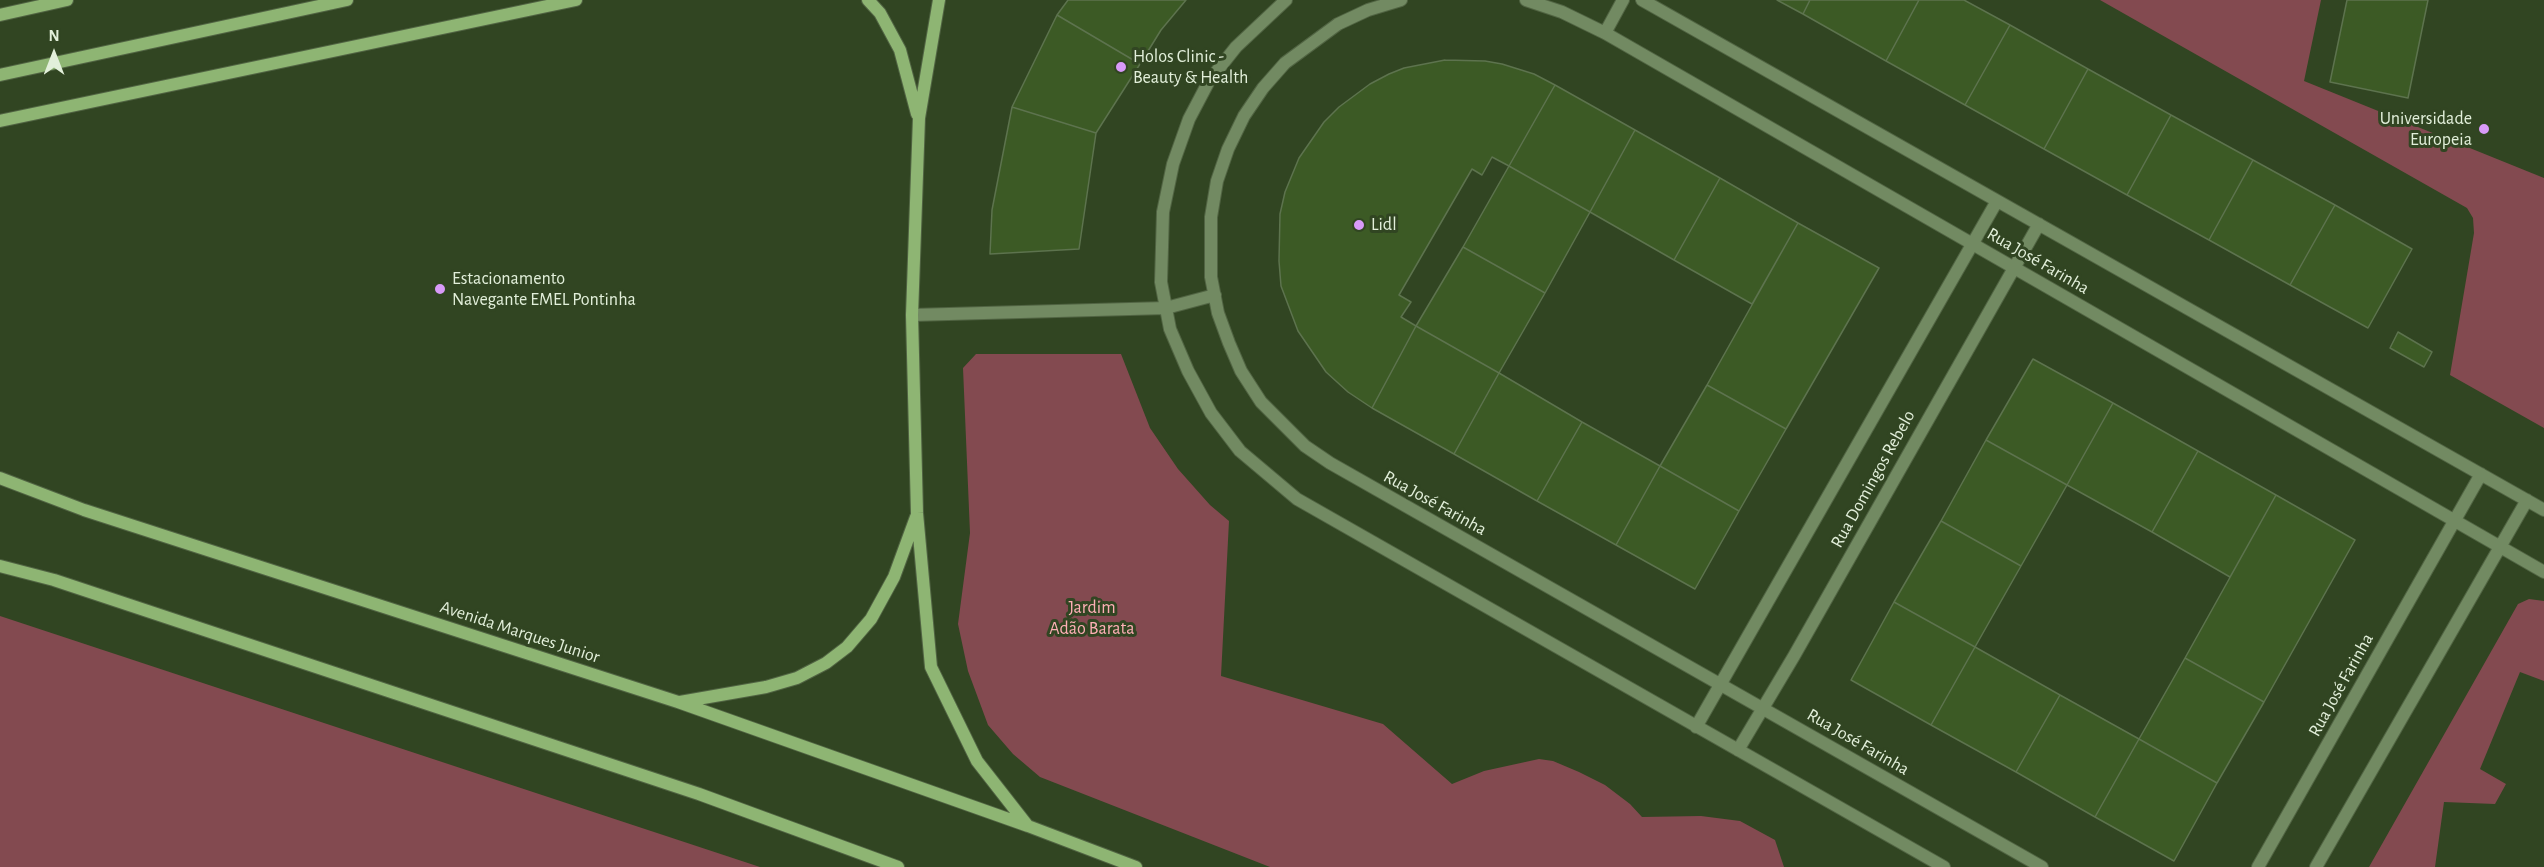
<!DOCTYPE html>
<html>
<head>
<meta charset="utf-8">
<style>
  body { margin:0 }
  #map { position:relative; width:2544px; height:867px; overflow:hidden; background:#314522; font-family:"Alegreya Sans",sans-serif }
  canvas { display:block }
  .north { position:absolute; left:24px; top:24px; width:60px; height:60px; -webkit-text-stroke:4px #314522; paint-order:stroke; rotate:0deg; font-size:16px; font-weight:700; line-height:24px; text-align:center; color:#e2efda }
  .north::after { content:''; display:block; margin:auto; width:21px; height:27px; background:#e2efda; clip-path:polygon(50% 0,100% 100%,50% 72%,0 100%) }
</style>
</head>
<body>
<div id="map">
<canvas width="2544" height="867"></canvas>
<div class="north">N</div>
</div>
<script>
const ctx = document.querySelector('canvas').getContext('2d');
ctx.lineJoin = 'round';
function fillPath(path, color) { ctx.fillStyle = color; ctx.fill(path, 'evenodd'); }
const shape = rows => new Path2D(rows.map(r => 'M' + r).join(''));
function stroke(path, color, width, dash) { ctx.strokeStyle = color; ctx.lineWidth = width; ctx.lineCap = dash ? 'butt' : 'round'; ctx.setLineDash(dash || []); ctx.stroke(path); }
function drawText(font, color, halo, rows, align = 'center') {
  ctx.font = font + ' "Alegreya Sans",sans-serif'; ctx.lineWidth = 6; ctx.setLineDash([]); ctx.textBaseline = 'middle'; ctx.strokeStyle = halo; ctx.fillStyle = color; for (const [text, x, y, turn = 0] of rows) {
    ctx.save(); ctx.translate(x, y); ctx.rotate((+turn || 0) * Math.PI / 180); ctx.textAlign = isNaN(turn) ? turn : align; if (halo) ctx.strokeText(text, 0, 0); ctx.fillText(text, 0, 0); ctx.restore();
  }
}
fillPath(shape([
  [2100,0,2321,0,2304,81,2544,178,2544,428,2450,375,2474,233,2473,218,2467,208],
  [976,354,1121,354,1150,428,1178,469,1210,505,1229,521,1221,676,1383,724,1452,784,1484,771,1539,759,1553,761,1579,772,1605,785,1630,804,1642,817,1701,816,1740,821,1775,840,1784,867,1270,867,1040,777,1013,754,988,725,968,671,958,624,970,533,963,368],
  [2529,599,2544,601,2544,681,2520,672,2480,769,2506,784,2495,804,2444,802,2435,867,2369,867,2518,604],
  [0,616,760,867,0,867]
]), '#834a50');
const building = shape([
  [1068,0,1186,0,1161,30,1140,64,1057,15,1068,0],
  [1777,0,1810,0,1803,14,1777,0],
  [1810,0,1919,0,1886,61,1803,14,1810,0],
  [1919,0,1964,0,2010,25,1965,105,1886,61,1919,0],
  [2347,0,2428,0,2408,98,2330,82,2347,0],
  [1057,15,1140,64,1096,133,1012,107,1057,15],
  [2010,25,2088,69,2044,149,1965,105,2010,25],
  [1445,60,1485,61,1502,64,1534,74,1555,85,1509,166,1492,157,1482,175,1472,169,1399,295,1411,302,1401,317,1416,326,1372,408,1348,392,1326,372,1298,331,1281,286,1279,261,1280,214,1285,192,1299,158,1324,122,1339,107,1370,84,1389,74,1404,68,1445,60],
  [2088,69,2171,115,2127,195,2044,149,2088,69],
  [1555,85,1635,130,1590,212,1509,166,1555,85],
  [1012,107,1096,133,1079,249,990,254,992,210,1012,107],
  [2171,115,2253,160,2209,240,2127,195,2171,115],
  [1635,130,1720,178,1674,260,1590,212,1635,130],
  [2253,160,2335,205,2290,285,2209,240,2253,160],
  [1509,166,1590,212,1545,293,1463,247,1509,166],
  [1720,178,1798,223,1752,304,1674,260,1720,178],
  [2335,205,2412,249,2368,328,2290,285,2335,205],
  [1798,223,1879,268,1786,429,1707,385,1798,223],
  [1463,247,1545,293,1499,373,1416,326,1463,247],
  [1416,326,1499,373,1454,454,1372,408,1416,326],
  [2398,332,2432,352,2424,367,2390,348,2398,332],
  [2033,359,2113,403,2067,485,1986,440,2033,359],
  [1499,373,1582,422,1537,501,1454,454,1499,373],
  [1707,385,1786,429,1739,511,1660,466,1707,385],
  [2113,403,2198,451,2152,532,2067,485,2113,403],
  [1582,422,1660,466,1616,545,1537,501,1582,422],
  [1986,440,2067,485,2021,566,1941,521,1986,440],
  [2198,451,2276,495,2230,577,2152,532,2198,451],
  [1660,466,1739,511,1695,589,1616,545,1660,466],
  [2276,495,2355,540,2264,702,2185,658,2276,495],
  [1941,521,2021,566,1975,647,1894,602,1941,521],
  [1894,602,1975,647,1931,725,1851,680,1894,602],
  [1975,647,2060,695,2016,772,1931,725,1975,647],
  [2185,658,2264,702,2217,783,2139,739,2185,658],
  [2060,695,2139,739,2095,817,2016,772,2060,695],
  [2139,739,2217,783,2174,861,2095,817,2139,739]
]);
fillPath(building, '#3c5a25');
stroke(building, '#5d734e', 1.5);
const street = shape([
  [1286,0,1236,47,1209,81,1189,119,1173,164,1163,212,1161,282,1170,329,1188,371,1211,413,1240,451,1297,499,1944,867],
  [1401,0,1368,10,1338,24,1285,63,1263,88,1244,116,1228,149,1217,181,1211,217,1211,277,1218,313,1229,343,1241,371,1261,402,1305,446,1330,463,2042,867],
  [1526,0,1562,12,1605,33,2544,572],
  [1642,0,2544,510],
  [1605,33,1623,0],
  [912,315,1166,308,1215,295],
  [1696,727,1997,201],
  [1738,750,1794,656,2039,224],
  [2258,867,2481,474],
  [2316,867,2527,500]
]);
const secondary = shape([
  [868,0,880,13,900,50,917,114],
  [939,0,919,118,912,315,917,513,931,667,977,761,1027,825],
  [0,15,67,0],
  [0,75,347,0],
  [0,121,576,0],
  [0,478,84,510,678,702,1028,826,1136,867],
  [0,566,54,580,699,794,898,867],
  [680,702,766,687,797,678,826,663,847,647,871,619,894,577,916,517]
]);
stroke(street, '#516443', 14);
stroke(secondary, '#516443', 14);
stroke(street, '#728a62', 12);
stroke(secondary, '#8eb573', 12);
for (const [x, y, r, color] of [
  [1121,67,6,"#d89af8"],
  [2484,129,6,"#d89af8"],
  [1359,225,6,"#d89af8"],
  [440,289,6,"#d89af8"]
]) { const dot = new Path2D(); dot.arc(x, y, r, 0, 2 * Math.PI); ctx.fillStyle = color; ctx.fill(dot); stroke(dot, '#314522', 2); }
drawText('18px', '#e2efda', '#314522', [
  ["Holos Clinic -",1133,57],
  ["Beauty & Health",1133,78],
  ["Universidade",2472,119,"right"],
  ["Europeia",2472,140,"right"],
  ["Lidl",1371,225],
  ["Estacionamento",452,279],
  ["Navegante EMEL Pontinha",452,300]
], 'left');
drawText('18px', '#e2efda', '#314522', [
  ["Rua José Farinha",2038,261,30],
  ["Rua Domingos Rebelo",1873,479,-61],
  ["Rua José Farinha",1435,503,29],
  ["Avenida Marques Junior",520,632,18],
  ["Rua José Farinha",2341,685,-61],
  ["Rua José Farinha",1858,742,30]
]);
drawText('18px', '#feafb6', '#314522', [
  ["Jardim",1092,608],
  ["Adão Barata",1092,629]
]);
</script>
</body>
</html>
